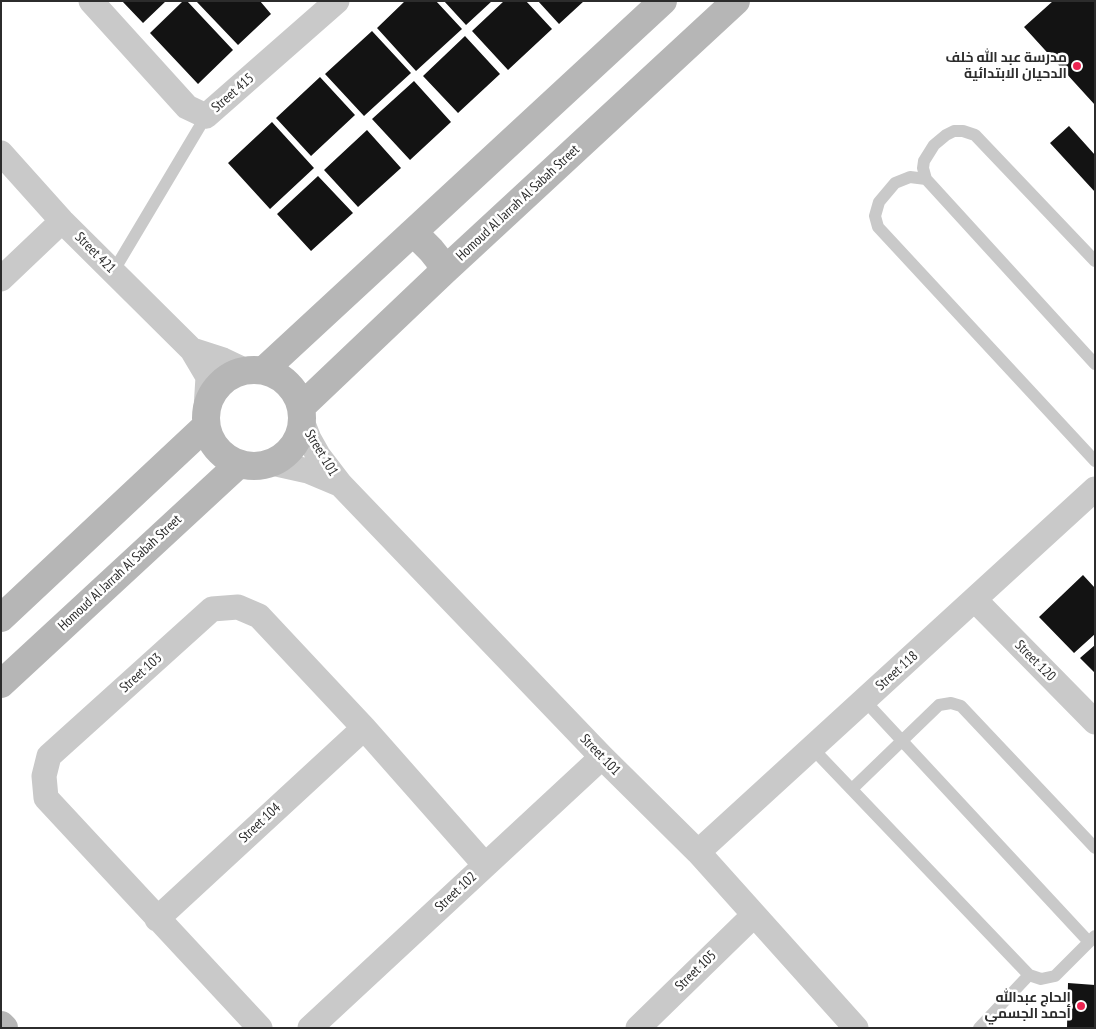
<!DOCTYPE html>
<html>
<head>
<meta charset="utf-8">
<style>
  body { margin:0 }
  #map { position:relative; width:1096px; height:1029px; overflow:hidden; background:#fff; font-family:"PT Sans Narrow",sans-serif }
  canvas { display:block }
  .frame { position:absolute; inset:0; border:2px solid #2c2c2c; pointer-events:none }
</style>
</head>
<body>
<div id="map">
<canvas width="1096" height="1029"></canvas>
<div class="frame"></div>
</div>
<script>
const ctx = document.querySelector('canvas').getContext('2d');
ctx.lineJoin = 'round';
function fillPath(path, color) { ctx.fillStyle = color; ctx.fill(path, 'evenodd'); }
const shape = rows => new Path2D(rows.map(r => 'M' + r).join(''));
function stroke(path, color, width, dash) { ctx.strokeStyle = color; ctx.lineWidth = width; ctx.lineCap = dash ? 'butt' : 'round'; ctx.setLineDash(dash || []); ctx.stroke(path); }
function drawText(font, color, halo, rows, align = 'center') {
  ctx.font = font + ' "PT Sans Narrow",Cairo,sans-serif'; ctx.lineWidth = 5; ctx.setLineDash([]); ctx.textBaseline = 'middle'; ctx.strokeStyle = halo; ctx.fillStyle = color; for (const [text, x, y, turn = 0] of rows) {
    ctx.save(); ctx.translate(x, y); ctx.rotate((+turn || 0) * Math.PI / 180); ctx.textAlign = isNaN(turn) ? turn : align; if (halo) ctx.strokeText(text, 0, 0); ctx.fillText(text, 0, 0); ctx.restore();
  }
}
fillPath(shape([
  [122,1,166,1,143,23],
  [183,1,187,1,233,50,198,84,150,33],
  [196,1,260,1,271,14,238,45],
  [405,1,436,1,462,29,416,71,377,28],
  [444,1,492,1,466,25],
  [504,1,526,1,552,29,508,70,472,31],
  [538,1,584,1,559,24],
  [1053,1,1095,1,1095,105,1024,27],
  [372,31,411,73,364,116,325,74],
  [465,36,500,74,458,113,423,76],
  [320,77,355,115,311,156,276,118],
  [414,81,451,122,410,160,372,119],
  [272,122,314,168,270,209,228,163],
  [1069,126,1095,155,1095,192,1050,143],
  [367,130,401,168,358,207,324,170],
  [318,176,353,213,311,251,277,214],
  [1083,575,1095,588,1095,634,1074,653,1039,617],
  [1095,645,1095,673,1080,658],
  [1068,983,1095,985,1095,1028,1067,1028]
]), '#131313');
stroke(shape([
  [926,179,910,177,895,183,879,202,875,216,878,227,1095,461],
  [1095,261,975,135,963,131,954,131,946,135,934,145,924,161,923,168,926,179,1095,364],
  [113,272,206,116],
  [865,701,1089,942],
  [813,749,1029,975,1041,979,1055,976,1095,936],
  [852,789,939,705,951,703,961,706,1095,848],
  [979,1028,1029,975]
]), '#c9c9c9', 12);
stroke(shape([
  [91,1,187,107,206,116,337,1],
  [1,153,62,221,192,350,208,377,206,409],
  [1,279,62,221],
  [192,350,223,360,244,370],
  [302,421,309,439,318,455,341,485,602,757,698,852,856,1028],
  [272,463,308,471,339,484],
  [975,600,1095,722],
  [698,852,1095,489],
  [157,919,364,728],
  [260,1028,46,798,44,776,49,756,212,609,238,607,259,616,364,728,485,865],
  [310,1028,602,757],
  [638,1028,754,915]
]), '#c9c9c9', 25);
stroke(shape([
  [411,234,422,241,431,250,439,260,443,272],
  '206 418a48 48 0 1 1 96 0a48 48 0 1 1-96 0Z',
  [264,370,663,1],
  [301,407,443,272,736,1],
  [1,618,206,426],
  [1,684,239,464],
  [1,1025,4,1028]
]), '#b6b6b6', 28);
for (const [x, y, r, color] of [
  [1077,66,5,"#ed2451"],
  [1081,1006,5,"#ed2451"]
]) { const dot = new Path2D(); dot.arc(x, y, r, 0, 2 * Math.PI); ctx.fillStyle = color; ctx.fill(dot); stroke(dot, '#fff', 2); }
drawText('bold 14px', '#2c2c2c', '#fff', [
  ["مدرسة عبد الله خلف",1067,58],
  ["الدحيان الابتدائية",1067,74],
  ["الحاج عبدالله",1071,998],
  ["أحمد الجسمي",1071,1014]
], 'right');
drawText('14px', '#2c2c2c', '#fff', [
  ["Street 415",233,93,-41],
  ["Homoud Al Jarrah Al Sabah Street",518,203,-43],
  ["Street 421",95,253,45],
  ["Street 101",321,453,59],
  ["Homoud Al Jarrah Al Sabah Street",120,573,-43],
  ["Street 120",1035,661,45],
  ["Street 118",897,671,-42],
  ["Street 103",141,673,-42],
  ["Street 101",600,755,46],
  ["Street 104",260,823,-43],
  ["Street 102",456,892,-43],
  ["Street 105",696,971,-44]
]);
</script>
</body>
</html>
